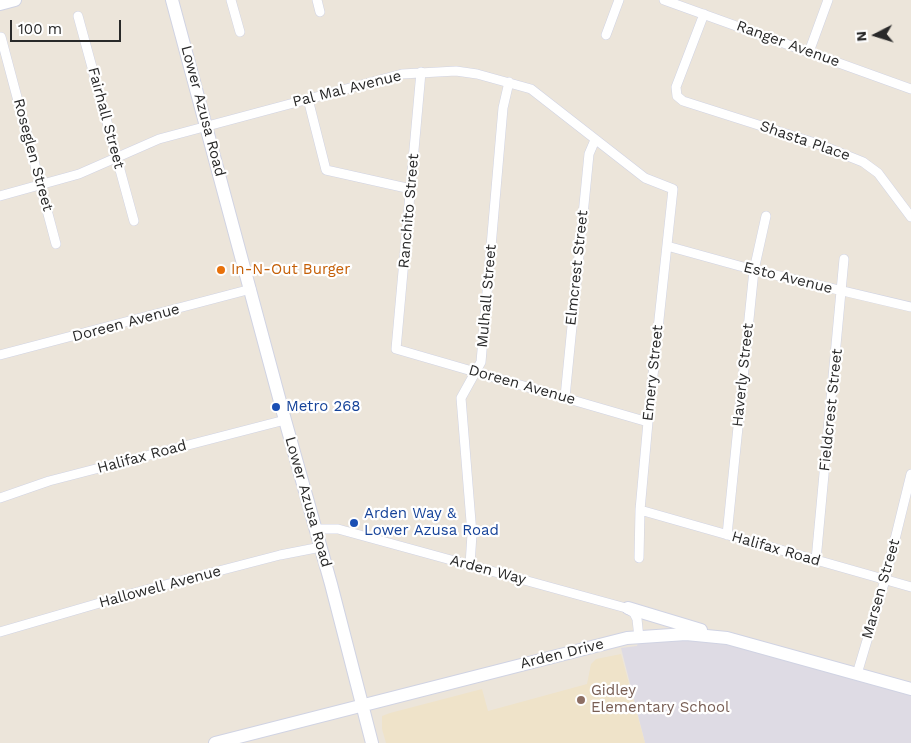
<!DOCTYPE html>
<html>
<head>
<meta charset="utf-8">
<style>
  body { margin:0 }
  #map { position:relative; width:911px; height:743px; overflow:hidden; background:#ece5da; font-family:"Work Sans",sans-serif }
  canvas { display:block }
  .north { position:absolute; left:851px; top:10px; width:50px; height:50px; -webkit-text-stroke:4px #fff; paint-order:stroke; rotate:265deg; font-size:14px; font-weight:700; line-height:20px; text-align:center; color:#292929 }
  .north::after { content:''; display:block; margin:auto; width:18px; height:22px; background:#292929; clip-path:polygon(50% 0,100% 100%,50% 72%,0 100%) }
  .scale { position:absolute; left:10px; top:20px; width:111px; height:22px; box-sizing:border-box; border:2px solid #292929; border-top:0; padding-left:6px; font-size:15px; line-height:18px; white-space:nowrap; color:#292929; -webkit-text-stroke:4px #fff; paint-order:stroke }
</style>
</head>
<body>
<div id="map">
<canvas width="911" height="743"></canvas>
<div class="north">N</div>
<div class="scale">100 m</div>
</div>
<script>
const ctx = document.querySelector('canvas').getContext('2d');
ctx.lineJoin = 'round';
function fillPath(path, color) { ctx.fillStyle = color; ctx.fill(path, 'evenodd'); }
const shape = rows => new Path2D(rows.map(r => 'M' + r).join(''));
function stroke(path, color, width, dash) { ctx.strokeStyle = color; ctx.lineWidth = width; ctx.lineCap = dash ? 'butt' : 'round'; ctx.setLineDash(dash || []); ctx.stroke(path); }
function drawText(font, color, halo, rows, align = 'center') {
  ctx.font = font + ' "Work Sans",sans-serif'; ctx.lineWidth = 4.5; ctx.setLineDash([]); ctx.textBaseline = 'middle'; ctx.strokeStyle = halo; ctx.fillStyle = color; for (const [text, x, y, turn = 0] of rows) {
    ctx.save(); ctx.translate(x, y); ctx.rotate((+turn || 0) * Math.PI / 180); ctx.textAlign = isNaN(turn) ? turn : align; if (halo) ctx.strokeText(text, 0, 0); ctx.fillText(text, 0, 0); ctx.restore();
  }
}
fillPath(shape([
  [639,638,727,638,911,690,911,743,645,743,621,648,637,646]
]), '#dedbe4');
fillPath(shape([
  [621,654,645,743,386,743,382,729,382,716,390,713,482,689,488,711,587,684,591,664,596,659]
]), '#efe3c9');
const street = shape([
  [231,0,240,32],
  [317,0,320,12],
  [664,0,911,89],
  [704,14,676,87,677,96,683,101,818,144,863,162,878,173,911,217],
  [78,16,134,221],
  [606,35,619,0],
  [1,37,56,244],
  [809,52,828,0],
  [421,72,396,349,648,422],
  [308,99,326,170,411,189],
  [0,196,79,174,159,139,402,74,456,71,477,74,531,89,645,178,673,189,648,422,640,510,639,558],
  [667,246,754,270,911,307],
  [0,355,251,289],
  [565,397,589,154,595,140],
  [0,498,49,481,285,420],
  [640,510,911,587],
  [316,529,338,529,626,608,634,613,637,619,639,638],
  [727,535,754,270,766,216],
  [816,560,844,259],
  [470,565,472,534,461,398,481,362,503,108,509,82],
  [0,632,134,593,280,555,321,547],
  [857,674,885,580,911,474]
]);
const secondary = shape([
  [172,0,285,420,331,584,372,743],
  [0,4,15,0],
  [628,608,701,630],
  [215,743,627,638,686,634,727,638,911,689]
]);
stroke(street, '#d0d3e3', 10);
stroke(secondary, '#d0d3e3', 14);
stroke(street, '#fff', 9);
stroke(secondary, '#fff', 12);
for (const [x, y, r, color] of [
  [221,270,5,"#e8710a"],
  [276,407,5,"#1a4fb4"],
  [354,523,5,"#1a4fb4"],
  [581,700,5,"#8d6e63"]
]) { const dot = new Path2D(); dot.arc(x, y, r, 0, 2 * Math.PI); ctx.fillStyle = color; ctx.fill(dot); stroke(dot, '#fff', 2); }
drawText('15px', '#292929', '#fff', [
  ["Ranger Avenue",788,44,20],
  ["Pal Mal Avenue",347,89,-14],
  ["Lower Azusa Road",203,111,75],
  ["Fairhall Street",106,118,75],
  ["Shasta Place",805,141,19],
  ["Roseglen Street",33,155,75],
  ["Ranchito Street",409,211,-85],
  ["Elmcrest Street",577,268,-84],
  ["Esto Avenue",788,278,14],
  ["Mulhall Street",487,296,-85],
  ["Doreen Avenue",126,323,-15],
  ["Emery Street",653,373,-84],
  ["Haverly Street",743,375,-84],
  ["Doreen Avenue",522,385,16],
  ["Fieldcrest Street",831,410,-84],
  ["Halifax Road",142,457,-15],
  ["Lower Azusa Road",308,502,74],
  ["Halifax Road",776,549,16],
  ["Arden Way",488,570,15],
  ["Hallowell Avenue",160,587,-15],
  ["Marsen Street",881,589,-74],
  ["Arden Drive",562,654,-14]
]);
drawText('15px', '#c56008', '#fff', [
  ["In-N-Out Burger",231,270]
], 'left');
drawText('15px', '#164399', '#fff', [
  ["Metro 268",286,407],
  ["Arden Way &",364,514],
  ["Lower Azusa Road",364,531]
], 'left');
drawText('15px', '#785e54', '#fff', [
  ["Gidley",591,691],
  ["Elementary School",591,708]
], 'left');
</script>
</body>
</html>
